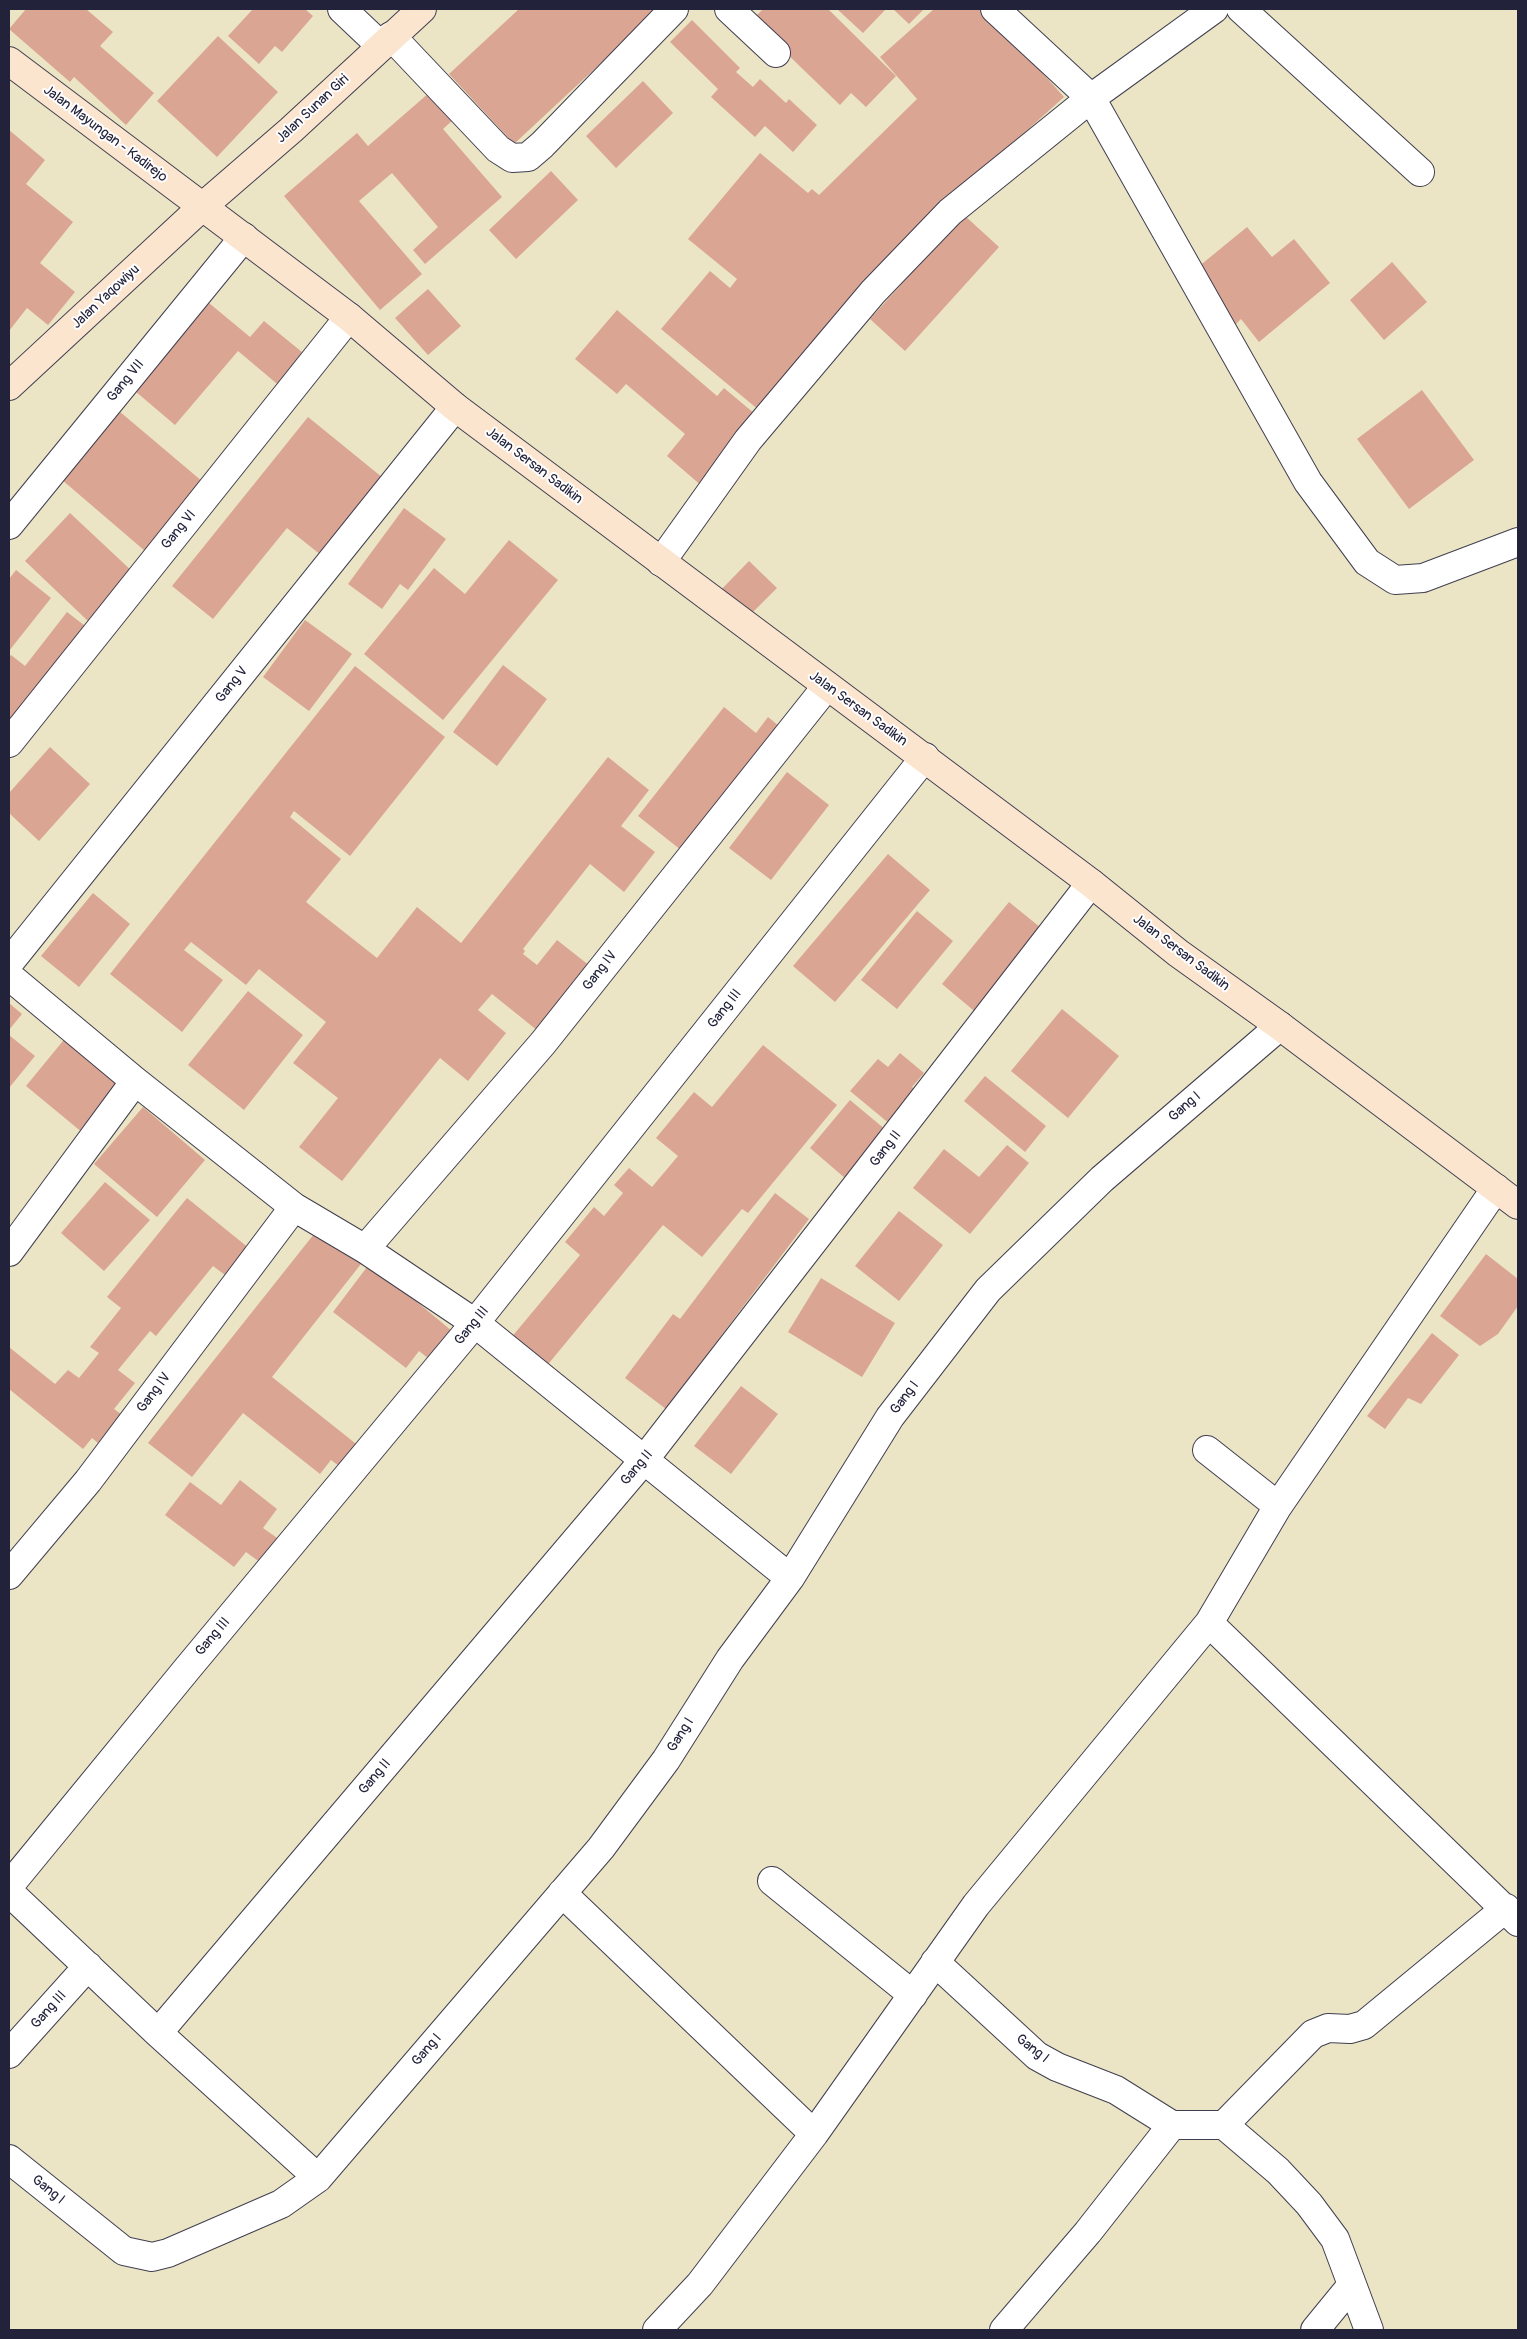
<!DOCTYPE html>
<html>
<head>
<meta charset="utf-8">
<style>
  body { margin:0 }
  #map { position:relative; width:1527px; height:2339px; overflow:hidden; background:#ebe5c5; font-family:Pangolin,sans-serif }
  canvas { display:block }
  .frame { position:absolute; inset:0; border:10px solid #22223b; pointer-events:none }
</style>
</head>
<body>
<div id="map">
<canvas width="1527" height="2339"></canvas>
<div class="frame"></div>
</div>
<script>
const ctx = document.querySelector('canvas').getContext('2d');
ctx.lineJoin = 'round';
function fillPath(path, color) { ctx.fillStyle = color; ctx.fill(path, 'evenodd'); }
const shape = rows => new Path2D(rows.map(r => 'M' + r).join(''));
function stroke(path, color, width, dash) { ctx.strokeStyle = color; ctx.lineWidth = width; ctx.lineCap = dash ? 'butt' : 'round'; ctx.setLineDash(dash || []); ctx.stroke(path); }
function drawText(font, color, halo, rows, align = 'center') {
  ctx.font = font + ' Pangolin,sans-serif'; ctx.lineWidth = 4; ctx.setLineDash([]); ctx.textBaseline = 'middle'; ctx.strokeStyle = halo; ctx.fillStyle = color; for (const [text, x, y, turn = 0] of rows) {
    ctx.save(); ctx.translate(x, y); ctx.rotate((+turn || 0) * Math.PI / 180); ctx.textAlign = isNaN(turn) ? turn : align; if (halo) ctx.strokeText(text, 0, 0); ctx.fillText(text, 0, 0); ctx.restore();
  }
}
fillPath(shape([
  [26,9,86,9,113,32,100,46,154,93,126,125,74,77,70,82,9,29],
  [253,9,305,9,313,16,282,52,275,46,259,64,228,36],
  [519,9,659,9,514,144,449,74],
  [763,9,828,9,896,76,866,107,851,93,840,105,752,20],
  [837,9,886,9,863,33],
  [893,9,924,9,909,24],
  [934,9,985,9,1064,97,982,171,760,411,661,329,710,271,730,288,737,279,688,239,760,153,808,193,812,189,819,195,917,99,880,57],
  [692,20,740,68,736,72,753,87,760,79,786,103,789,99,817,125,793,152,765,126,755,137,711,97,718,89,670,42],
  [218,36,278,92,217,157,157,101],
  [643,81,673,113,616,168,586,136],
  [430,92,453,120,443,129,502,197,425,264,413,250,438,227,392,173,359,201,422,274,380,310,284,196,357,133,368,146],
  [9,130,45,160,26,184,73,222,40,263,75,292,48,325,27,308,9,331],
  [551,171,578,200,516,259,489,230],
  [964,215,999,247,905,351,870,319],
  [1247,227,1272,257,1294,239,1330,283,1259,342,1241,319,1235,325,1192,272],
  [1392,262,1427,302,1384,340,1350,300],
  [428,289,461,326,428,355,395,318],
  [209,303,250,337,264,321,308,357,282,388,238,351,175,425,135,391],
  [617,310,717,396,724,388,761,419,703,487,667,456,685,434,626,384,617,394,575,359],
  [1422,390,1474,460,1409,509,1357,439],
  [119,411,203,482,145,551,61,479],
  [308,417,388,482,326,559,287,528,213,619,172,586],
  [404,508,446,539,408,590,400,584,382,609,348,584],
  [70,513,134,573,89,622,25,561],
  [509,540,558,580,443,720,364,654,434,568,465,594],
  [749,561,777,588,743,622,716,595],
  [16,570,51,598,9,651,9,579],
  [67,612,93,632,9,734,9,657,11,655,25,666],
  [305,620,352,654,309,711,263,677],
  [503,665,547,699,497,766,453,732],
  [355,666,445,737,350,856,294,811,290,817,341,859,306,902,377,958,417,907,461,943,608,757,649,790,621,826,655,852,624,892,590,864,523,949,525,951,523,954,537,965,557,940,590,966,538,1031,492,994,478,1010,506,1033,468,1081,440,1058,342,1181,299,1147,338,1098,293,1063,326,1022,259,969,246,985,191,942,184,950,223,980,182,1032,110,974],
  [724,707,756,733,768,717,785,731,686,854,638,816],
  [50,747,90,784,39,841,9,813,9,793],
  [787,772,829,805,771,880,729,848],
  [888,854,930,890,835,1002,793,966],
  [93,893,130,924,79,987,41,956],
  [1009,902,1046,932,979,1015,942,984],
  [917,911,953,941,897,1009,861,980],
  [248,991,303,1035,244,1110,188,1065],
  [9,1003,22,1014,9,1030],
  [1062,1009,1119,1056,1068,1118,1011,1071],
  [9,1035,35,1056,9,1088],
  [67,1036,124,1083,83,1133,26,1086],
  [763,1045,837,1105,748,1213,742,1209,702,1257,663,1225,545,1368,510,1339,580,1255,565,1242,594,1207,604,1216,623,1193,614,1185,629,1168,652,1187,678,1156,656,1138,694,1092,712,1107],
  [900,1053,924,1073,912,1087,918,1092,891,1125,850,1091,878,1059,888,1067],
  [985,1076,1046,1126,1025,1152,964,1101],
  [850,1100,886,1130,846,1179,810,1148],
  [143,1107,205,1160,157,1217,94,1164],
  [1007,1145,1029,1163,970,1234,913,1188,944,1149,979,1177],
  [105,1182,150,1220,104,1271,61,1233],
  [775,1193,809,1219,666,1409,625,1378,673,1314,680,1319],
  [187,1198,255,1253,233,1281,213,1266,156,1336,150,1331,118,1370,135,1383,114,1409,121,1414,98,1443,92,1438,83,1449,9,1389,9,1347,55,1384,68,1370,79,1378,99,1353,90,1347,121,1308,107,1297],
  [899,1211,943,1245,899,1301,855,1266],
  [318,1229,361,1264,272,1377,360,1447,343,1469,331,1460,320,1474,243,1413,192,1477,148,1443],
  [1486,1254,1518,1279,1518,1306,1498,1334,1480,1346,1440,1316],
  [370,1263,452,1331,429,1359,419,1351,406,1368,333,1312],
  [821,1278,895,1323,862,1377,788,1332],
  [1432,1333,1459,1355,1421,1404,1408,1398,1385,1429,1367,1416],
  [741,1386,778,1414,731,1474,694,1446],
  [240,1480,277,1509,263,1528,280,1540,261,1563,246,1552,234,1567,165,1515,190,1482,221,1505]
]), '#daa693');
const street = shape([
  [342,9,381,46],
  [729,9,776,53],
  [995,9,1091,98,1308,482,1367,562,1395,580,1423,578,1518,542],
  [1241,9,1420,172],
  [391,36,498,149,512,158,528,157,542,145,674,9],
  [9,525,244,237],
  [661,562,748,440,873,292,950,212,1091,98,1214,9],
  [9,743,349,317],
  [9,963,455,407],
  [9,976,135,1081,294,1207,365,1249,475,1323,790,1578],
  [365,1249,543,1043,827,686],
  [9,1252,135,1081],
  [1207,1450,1278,1506],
  [9,1575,88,1481,294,1207],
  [1209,1623,1518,1922],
  [772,1881,913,1995],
  [9,1886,187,1669,475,1323,925,757],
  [9,1892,158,2033,318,2178],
  [562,1893,814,2134],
  [935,1962,1037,2056,1057,2067,1116,2090,1172,2125],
  [158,2033,644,1460,1091,883],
  [9,2054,88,1966],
  [1224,2125,1313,2034,1328,2028,1350,2029,1364,2025,1506,1908],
  [9,2159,124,2251,152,2257,168,2253,281,2204,318,2178,601,1848,666,1760,730,1659,790,1578,890,1417,988,1290,1102,1179,1280,1026],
  [657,2330,700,2284,814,2134,976,1905,1209,1623,1278,1506,1496,1188],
  [1004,2330,1088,2232,1172,2125,1224,2125,1278,2171,1309,2204,1335,2239,1369,2330],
  [1315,2330,1351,2286]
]);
const secondary = shape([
  [9,61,349,317,455,407,1091,883,1178,953,1280,1026,1518,1205],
  [9,386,202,207,291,130,422,9]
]);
stroke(street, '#403f50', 30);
stroke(secondary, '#403f50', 30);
stroke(street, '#fff', 28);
stroke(secondary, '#fbe5cf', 28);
drawText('14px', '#22223b', '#fff', [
  ["Jalan Sunan Giri",313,109,-43],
  ["Jalan Mayungan - Kadirejo",105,134,37],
  ["Jalan Yaqowiyu",106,297,-43],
  ["Gang VII",126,381,-51],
  ["Jalan Sersan Sadikin",534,466,37],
  ["Gang VI",179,530,-51],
  ["Gang V",232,685,-51],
  ["Jalan Sersan Sadikin",858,709,36],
  ["Jalan Sersan Sadikin",1181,953,37],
  ["Gang IV",600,971,-52],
  ["Gang III",725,1009,-52],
  ["Gang I",1185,1107,-41],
  ["Gang II",886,1149,-52],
  ["Gang III",472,1326,-51],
  ["Gang IV",154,1393,-53],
  ["Gang I",905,1398,-53],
  ["Gang II",637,1468,-50],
  ["Gang III",213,1637,-50],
  ["Gang I",681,1735,-58],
  ["Gang II",375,1777,-50],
  ["Gang III",49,2010,-48],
  ["Gang I",1032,2049,38],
  ["Gang I",427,2050,-49],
  ["Gang I",48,2190,39]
]);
</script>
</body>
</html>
